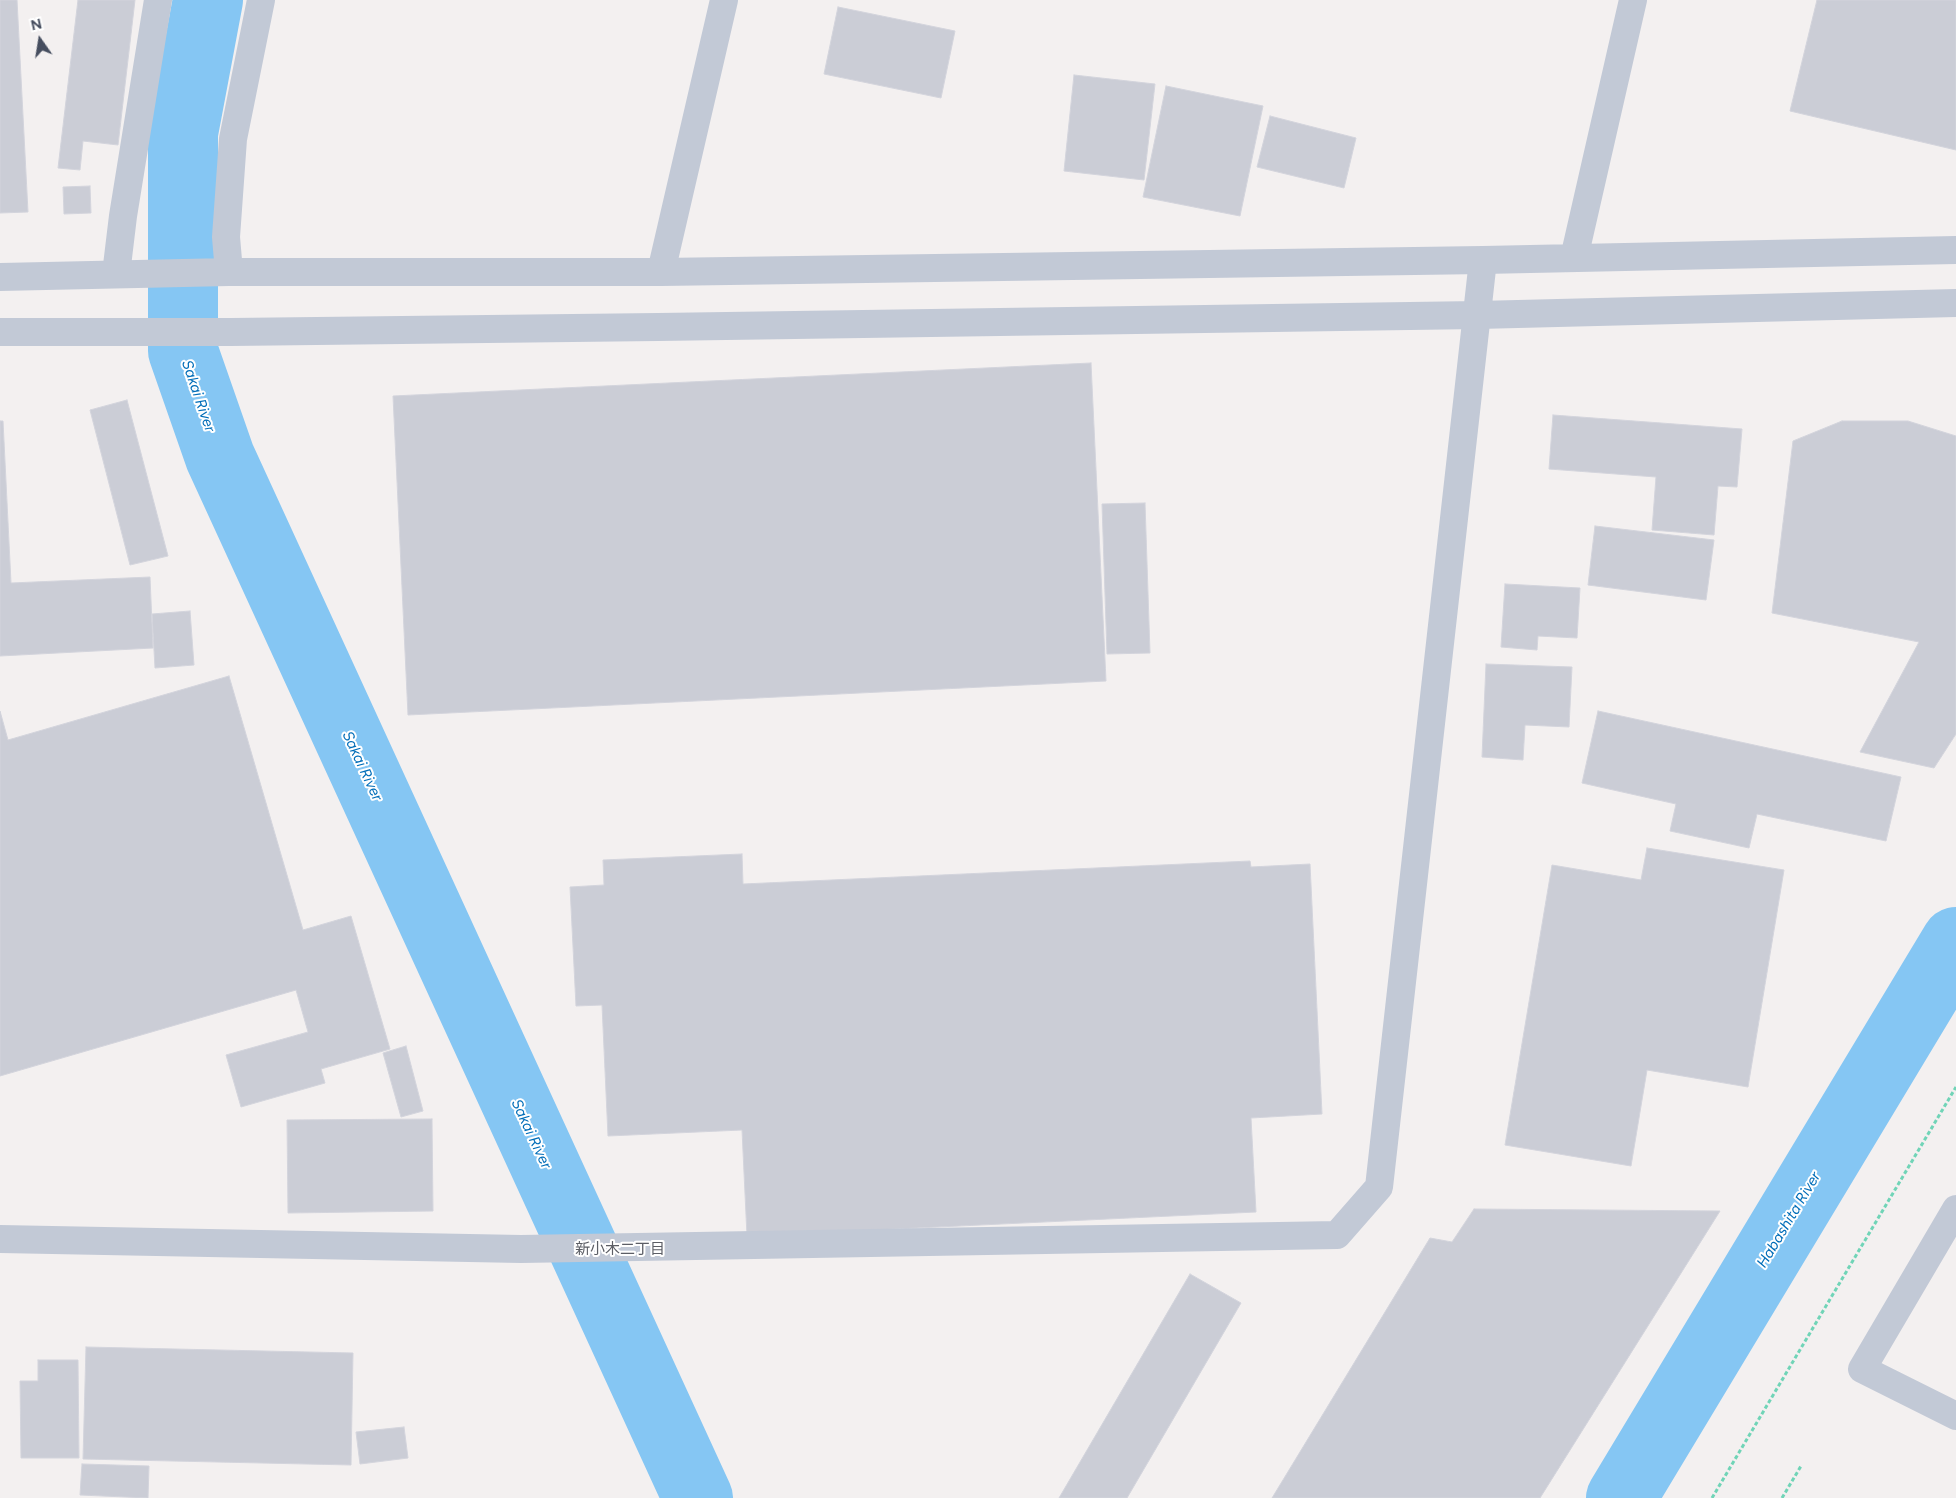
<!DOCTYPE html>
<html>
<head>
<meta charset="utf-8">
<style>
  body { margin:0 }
  #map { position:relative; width:1956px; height:1498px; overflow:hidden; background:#f3f0f0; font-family:Figtree,sans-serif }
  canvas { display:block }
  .north { position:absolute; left:15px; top:15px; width:50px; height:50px; -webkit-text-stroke:4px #fff; paint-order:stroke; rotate:347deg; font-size:14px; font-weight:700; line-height:20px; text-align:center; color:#464e5f }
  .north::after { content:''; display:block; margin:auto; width:18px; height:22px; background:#464e5f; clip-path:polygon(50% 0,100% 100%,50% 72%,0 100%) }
</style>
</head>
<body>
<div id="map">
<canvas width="1956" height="1498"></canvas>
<div class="north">N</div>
</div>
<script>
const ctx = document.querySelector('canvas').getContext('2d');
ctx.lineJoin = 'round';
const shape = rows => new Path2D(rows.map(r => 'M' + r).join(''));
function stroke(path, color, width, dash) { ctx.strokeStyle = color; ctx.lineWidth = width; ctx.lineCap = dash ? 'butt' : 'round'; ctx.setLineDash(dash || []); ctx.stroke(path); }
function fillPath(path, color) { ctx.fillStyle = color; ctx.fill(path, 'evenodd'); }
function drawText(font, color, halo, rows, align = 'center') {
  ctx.font = font + ' Figtree,"Noto Sans JP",sans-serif'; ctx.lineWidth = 4; ctx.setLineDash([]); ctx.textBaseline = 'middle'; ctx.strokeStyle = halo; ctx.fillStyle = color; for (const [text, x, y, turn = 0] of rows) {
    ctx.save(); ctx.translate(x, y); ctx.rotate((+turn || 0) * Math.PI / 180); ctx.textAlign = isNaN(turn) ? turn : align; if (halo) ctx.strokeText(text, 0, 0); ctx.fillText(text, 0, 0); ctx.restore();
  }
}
stroke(shape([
  [208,0,183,133,183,351,220,457,698,1498],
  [1621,1498,1956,942]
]), '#85c6f3', 70);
const building = shape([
  [0,0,17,0,28,212,0,213,0,0],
  [78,0,135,0,118,145,83,141,80,170,58,168,78,0],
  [1817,0,1956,0,1956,150,1790,111,1817,0],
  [838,7,955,31,941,98,824,74,838,7],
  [1074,75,1155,84,1144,180,1064,171,1074,75],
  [1166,86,1263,106,1240,216,1143,197,1166,86],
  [1270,116,1356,138,1344,188,1257,167,1270,116],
  [90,186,91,213,64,214,63,187,90,186],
  [1091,363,1106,681,408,715,393,396,1091,363],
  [127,400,168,556,130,565,90,410,127,400],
  [1553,415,1742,429,1737,487,1718,486,1714,535,1652,530,1656,477,1549,469,1553,415],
  [0,421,3,421,11,583,150,577,153,648,0,656,0,421],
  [1842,421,1908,421,1956,436,1956,734,1934,768,1860,752,1919,642,1772,613,1793,441,1842,421],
  [1145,503,1150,653,1107,654,1102,504,1145,503],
  [1595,526,1714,540,1706,600,1588,585,1595,526],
  [1505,584,1580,588,1577,638,1538,636,1537,650,1501,647,1505,584],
  [190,611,194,665,155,668,152,614,190,611],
  [1486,664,1572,667,1569,727,1525,725,1523,760,1482,757,1486,664],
  [229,676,303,930,351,916,390,1049,321,1069,325,1083,241,1107,226,1055,308,1032,296,990,0,1076,0,711,8,740,229,676],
  [1598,711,1901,777,1886,841,1757,814,1749,848,1670,831,1676,804,1582,783,1598,711],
  [1647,848,1784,870,1748,1087,1647,1070,1631,1166,1505,1145,1552,865,1641,880,1647,848],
  [742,854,743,884,1250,861,1251,867,1310,864,1322,1114,1251,1118,1256,1212,747,1236,742,1130,608,1136,602,1005,576,1006,570,887,604,885,603,860,742,854],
  [406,1046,423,1111,401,1117,383,1053,406,1046],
  [432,1119,433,1211,288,1213,287,1120,432,1119],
  [1474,1209,1720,1211,1540,1498,1272,1498,1430,1238,1452,1242,1474,1209],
  [1190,1274,1241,1303,1127,1498,1059,1498,1190,1274],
  [86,1347,353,1353,351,1465,83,1459,86,1347],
  [38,1360,78,1360,79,1458,21,1458,20,1381,38,1381,38,1360],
  [404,1427,408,1458,360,1464,356,1432,404,1427],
  [82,1464,149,1466,148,1498,80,1495,82,1464]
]);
fillPath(building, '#cbcdd6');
stroke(building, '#d3d4dc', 1);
stroke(shape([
  [1712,1498,1956,1087],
  [1782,1498,1801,1466]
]), '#70d4b7', 3, [4, 2.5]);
stroke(shape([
  [1574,258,1633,0],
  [229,272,226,237,233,139,261,0],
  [661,272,724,0],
  [116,274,123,216,158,0],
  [0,277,229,272,661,272,1483,260,1956,250],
  [0,332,231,332,658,327,1478,315,1956,303],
  [1956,1209,1862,1369,1956,1416],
  [0,1239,521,1249,1337,1235,1379,1187,1483,260]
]), '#c2c9d6', 28);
drawText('italic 15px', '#006db8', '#fff', [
  ["Sakai River",198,396,71],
  ["Sakai River",362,766,65],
  ["Sakai River",531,1134,65],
  ["Habashita River",1789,1220,-59]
]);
drawText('15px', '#5c5e65', '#fff', [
  ["新小木二丁目",620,1250]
]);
</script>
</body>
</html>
